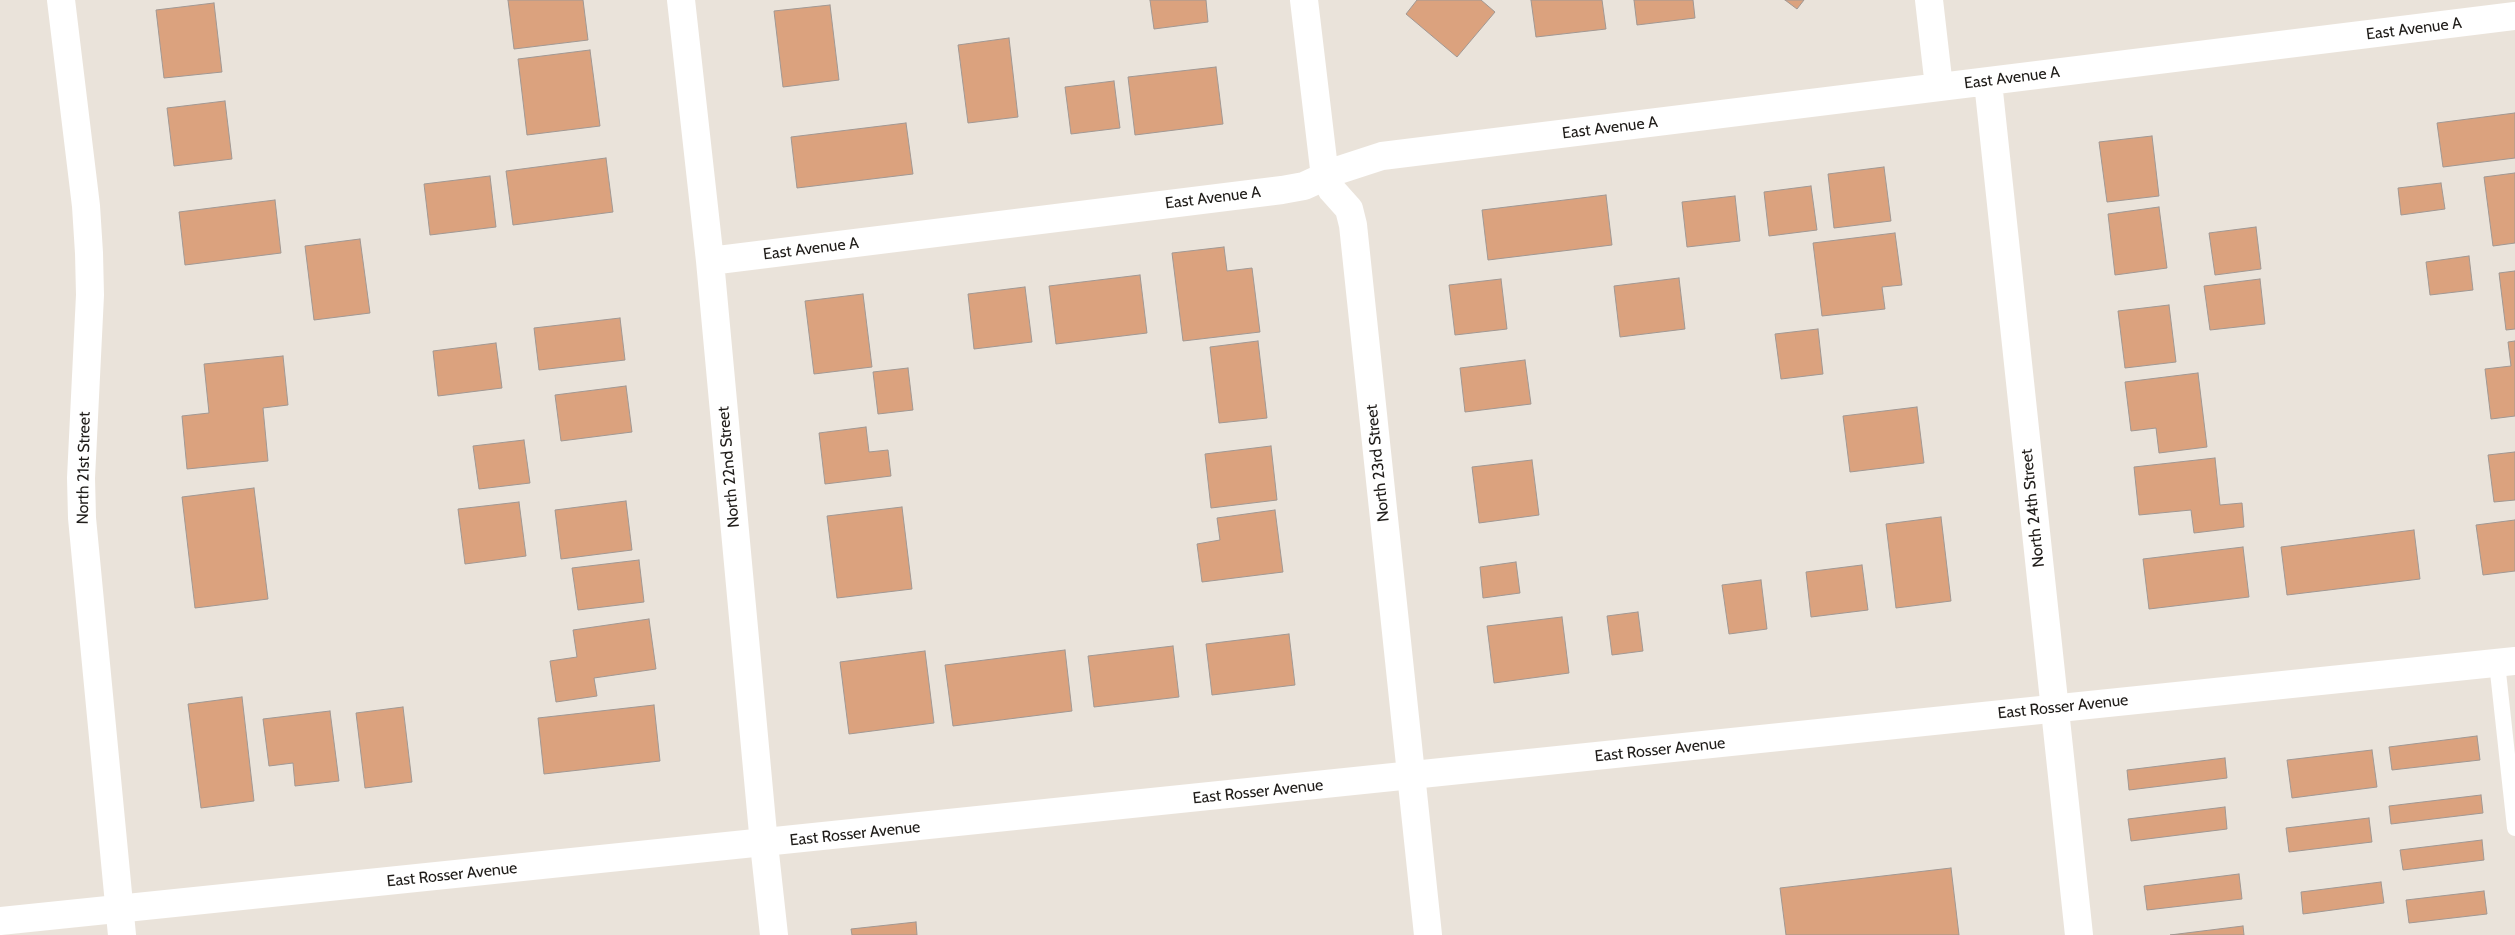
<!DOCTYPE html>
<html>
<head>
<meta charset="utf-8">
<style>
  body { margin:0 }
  canvas { display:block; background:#eae3da }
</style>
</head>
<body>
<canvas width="2515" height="935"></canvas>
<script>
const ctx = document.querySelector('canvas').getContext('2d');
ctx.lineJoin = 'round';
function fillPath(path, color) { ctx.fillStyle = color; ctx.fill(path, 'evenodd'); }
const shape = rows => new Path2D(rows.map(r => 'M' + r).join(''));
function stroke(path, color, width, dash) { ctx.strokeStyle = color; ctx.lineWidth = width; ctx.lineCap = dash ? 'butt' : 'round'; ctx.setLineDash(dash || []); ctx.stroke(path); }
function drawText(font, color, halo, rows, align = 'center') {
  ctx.font = font + ' Cabin,sans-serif'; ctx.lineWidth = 4; ctx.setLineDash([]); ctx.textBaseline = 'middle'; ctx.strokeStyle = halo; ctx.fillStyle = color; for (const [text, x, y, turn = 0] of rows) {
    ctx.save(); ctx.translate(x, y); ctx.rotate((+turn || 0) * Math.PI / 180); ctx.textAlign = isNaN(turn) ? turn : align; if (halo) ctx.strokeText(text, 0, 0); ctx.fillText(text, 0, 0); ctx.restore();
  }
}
const building = shape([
  [508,0,583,0,588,40,514,49,508,0],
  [1150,0,1206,0,1208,22,1154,29,1150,0],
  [1417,0,1481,0,1495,12,1457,57,1406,14,1417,0],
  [1531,0,1602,0,1606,29,1536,37,1531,0],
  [1634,0,1693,0,1695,18,1637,25,1634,0],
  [1785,0,1804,0,1797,9,1785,0],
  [214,3,222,72,164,78,156,10,214,3],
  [830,5,839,80,783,87,774,11,830,5],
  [1009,38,1018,117,968,123,958,45,1009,38],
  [590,50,600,126,527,135,518,59,590,50],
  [1216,67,1223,124,1135,135,1128,77,1216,67],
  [1114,81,1120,128,1071,134,1065,87,1114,81],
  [225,101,232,159,174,166,167,108,225,101],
  [2515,113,2515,158,2443,167,2437,123,2515,113],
  [906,123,913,174,797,188,791,137,906,123],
  [2152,136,2159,196,2107,202,2099,142,2152,136],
  [606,158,613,212,513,225,506,171,606,158],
  [1884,167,1891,221,1834,228,1828,174,1884,167],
  [2515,173,2515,243,2493,246,2484,177,2515,173],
  [490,176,496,227,430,235,424,184,490,176],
  [2441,183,2445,209,2401,215,2398,188,2441,183],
  [1811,186,1817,230,1769,236,1764,192,1811,186],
  [1606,195,1612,245,1488,260,1482,210,1606,195],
  [1735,196,1740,241,1687,247,1682,202,1735,196],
  [275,200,281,253,185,265,179,212,275,200],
  [2159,207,2167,268,2115,275,2108,214,2159,207],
  [2256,227,2261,269,2215,275,2209,233,2256,227],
  [1895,233,1902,285,1882,287,1885,309,1822,316,1813,243,1895,233],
  [360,239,370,313,314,320,305,246,360,239],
  [1224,247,1227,271,1252,268,1260,332,1183,341,1172,253,1224,247],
  [2469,256,2473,290,2430,295,2426,262,2469,256],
  [2515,271,2515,329,2506,330,2499,273,2515,271],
  [1140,275,1147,333,1056,344,1049,286,1140,275],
  [1679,278,1685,329,1620,337,1614,286,1679,278],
  [1501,279,1507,329,1455,335,1449,285,1501,279],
  [2260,279,2265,324,2210,330,2204,286,2260,279],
  [1025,287,1032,342,974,349,968,294,1025,287],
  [863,294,872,367,814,374,805,301,863,294],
  [2169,305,2176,362,2125,368,2118,311,2169,305],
  [620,318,625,360,539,370,534,328,620,318],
  [1818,329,1823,374,1781,379,1775,334,1818,329],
  [1258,341,1267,418,1219,423,1210,347,1258,341],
  [2515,341,2515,416,2491,419,2485,369,2511,366,2508,342,2515,341],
  [496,343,502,388,438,396,433,351,496,343],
  [283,356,288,405,263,408,268,461,187,469,182,416,209,413,204,364,283,356],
  [1525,360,1531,404,1465,412,1460,368,1525,360],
  [908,368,913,410,878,414,873,372,908,368],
  [2198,373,2207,447,2159,453,2156,428,2131,431,2125,382,2198,373],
  [626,386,632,432,561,441,555,395,626,386],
  [1917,407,1924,463,1850,472,1843,416,1917,407],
  [866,427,869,452,888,450,891,476,825,484,819,433,866,427],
  [524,440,530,483,479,489,473,446,524,440],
  [1271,446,1277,500,1211,508,1205,454,1271,446],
  [2515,452,2515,500,2494,502,2488,455,2515,452],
  [2215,458,2220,505,2242,503,2244,527,2194,533,2191,510,2139,515,2134,467,2215,458],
  [1532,460,1539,515,1479,523,1472,467,1532,460],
  [254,488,268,599,195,608,182,497,254,488],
  [626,501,632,550,561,559,555,510,626,501],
  [519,502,526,556,465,564,458,509,519,502],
  [902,507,912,589,837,598,827,516,902,507],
  [1275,510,1283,572,1202,582,1197,544,1220,540,1217,518,1275,510],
  [1941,517,1951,601,1896,608,1886,524,1941,517],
  [2515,520,2515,571,2483,575,2476,525,2515,520],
  [2414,530,2420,579,2287,595,2281,547,2414,530],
  [2243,547,2249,597,2149,609,2143,559,2243,547],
  [639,560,644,602,578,610,572,568,639,560],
  [1516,562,1520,593,1483,598,1480,567,1516,562],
  [1862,565,1868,610,1811,617,1806,572,1862,565],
  [1761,580,1767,629,1729,634,1722,585,1761,580],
  [1638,612,1643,651,1612,655,1607,616,1638,612],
  [1562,617,1569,673,1494,683,1487,626,1562,617],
  [649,619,656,669,594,678,597,696,556,702,550,661,577,657,573,630,649,619],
  [1289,634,1295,685,1212,695,1206,644,1289,634],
  [1173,646,1179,697,1094,707,1088,656,1173,646],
  [1065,650,1072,711,953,726,945,665,1065,650],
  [925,651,934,723,849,734,840,662,925,651],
  [242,697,254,801,201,808,188,704,242,697],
  [654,705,660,761,544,774,538,718,654,705],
  [403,707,412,782,365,788,356,713,403,707],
  [330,711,339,781,295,786,293,763,269,766,263,719,330,711],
  [2477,736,2480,760,2392,770,2389,747,2477,736],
  [2372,750,2377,787,2292,798,2287,760,2372,750],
  [2225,758,2227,778,2129,790,2127,770,2225,758],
  [2481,795,2483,813,2391,824,2389,806,2481,795],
  [2225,807,2227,829,2131,841,2128,819,2225,807],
  [2369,818,2372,842,2289,852,2286,828,2369,818],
  [2482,840,2484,860,2403,870,2400,850,2482,840],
  [1951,868,1959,935,1786,935,1780,888,1951,868],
  [2239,874,2242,899,2147,910,2144,886,2239,874],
  [2381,882,2384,903,2303,914,2301,892,2381,882],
  [2484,891,2487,914,2409,923,2406,900,2484,891],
  [916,922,917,935,852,935,851,929,916,922],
  [2243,926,2244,935,2170,935,2243,926]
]);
fillPath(building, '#dba27e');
stroke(building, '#a19893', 1);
stroke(shape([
  [2497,663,2515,828]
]), '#fff', 16);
stroke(shape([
  [61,0,86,206,89,253,90,295,81,478,82,518,122,935],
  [681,0,710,261,764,844,774,935],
  [1304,0,1325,177,1332,190,1349,209,1353,225,1428,935],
  [1929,0,1939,87],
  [1988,82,2079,935],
  [710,261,1282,190,1304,186,1339,170,1382,156,2515,16]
]), '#fff', 28);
stroke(shape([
  [0,921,2515,661]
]), '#fff', 28);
drawText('16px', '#1f1c19', '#fff', [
  ["East Avenue A",2414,29,-7],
  ["East Avenue A",2012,78,-7],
  ["East Avenue A",1610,128,-7],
  ["East Avenue A",1213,198,-7],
  ["East Avenue A",811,249,-7],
  ["North 23rd Street",1378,463,-96],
  ["North 22nd Street",729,467,-95],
  ["North 21st Street",84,468,-89],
  ["North 24th Street",2033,508,-96],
  ["East Rosser Avenue",2063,707,-6],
  ["East Rosser Avenue",1660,750,-6],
  ["East Rosser Avenue",1258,792,-6],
  ["East Rosser Avenue",855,834,-6],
  ["East Rosser Avenue",452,875,-6]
]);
</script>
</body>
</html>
